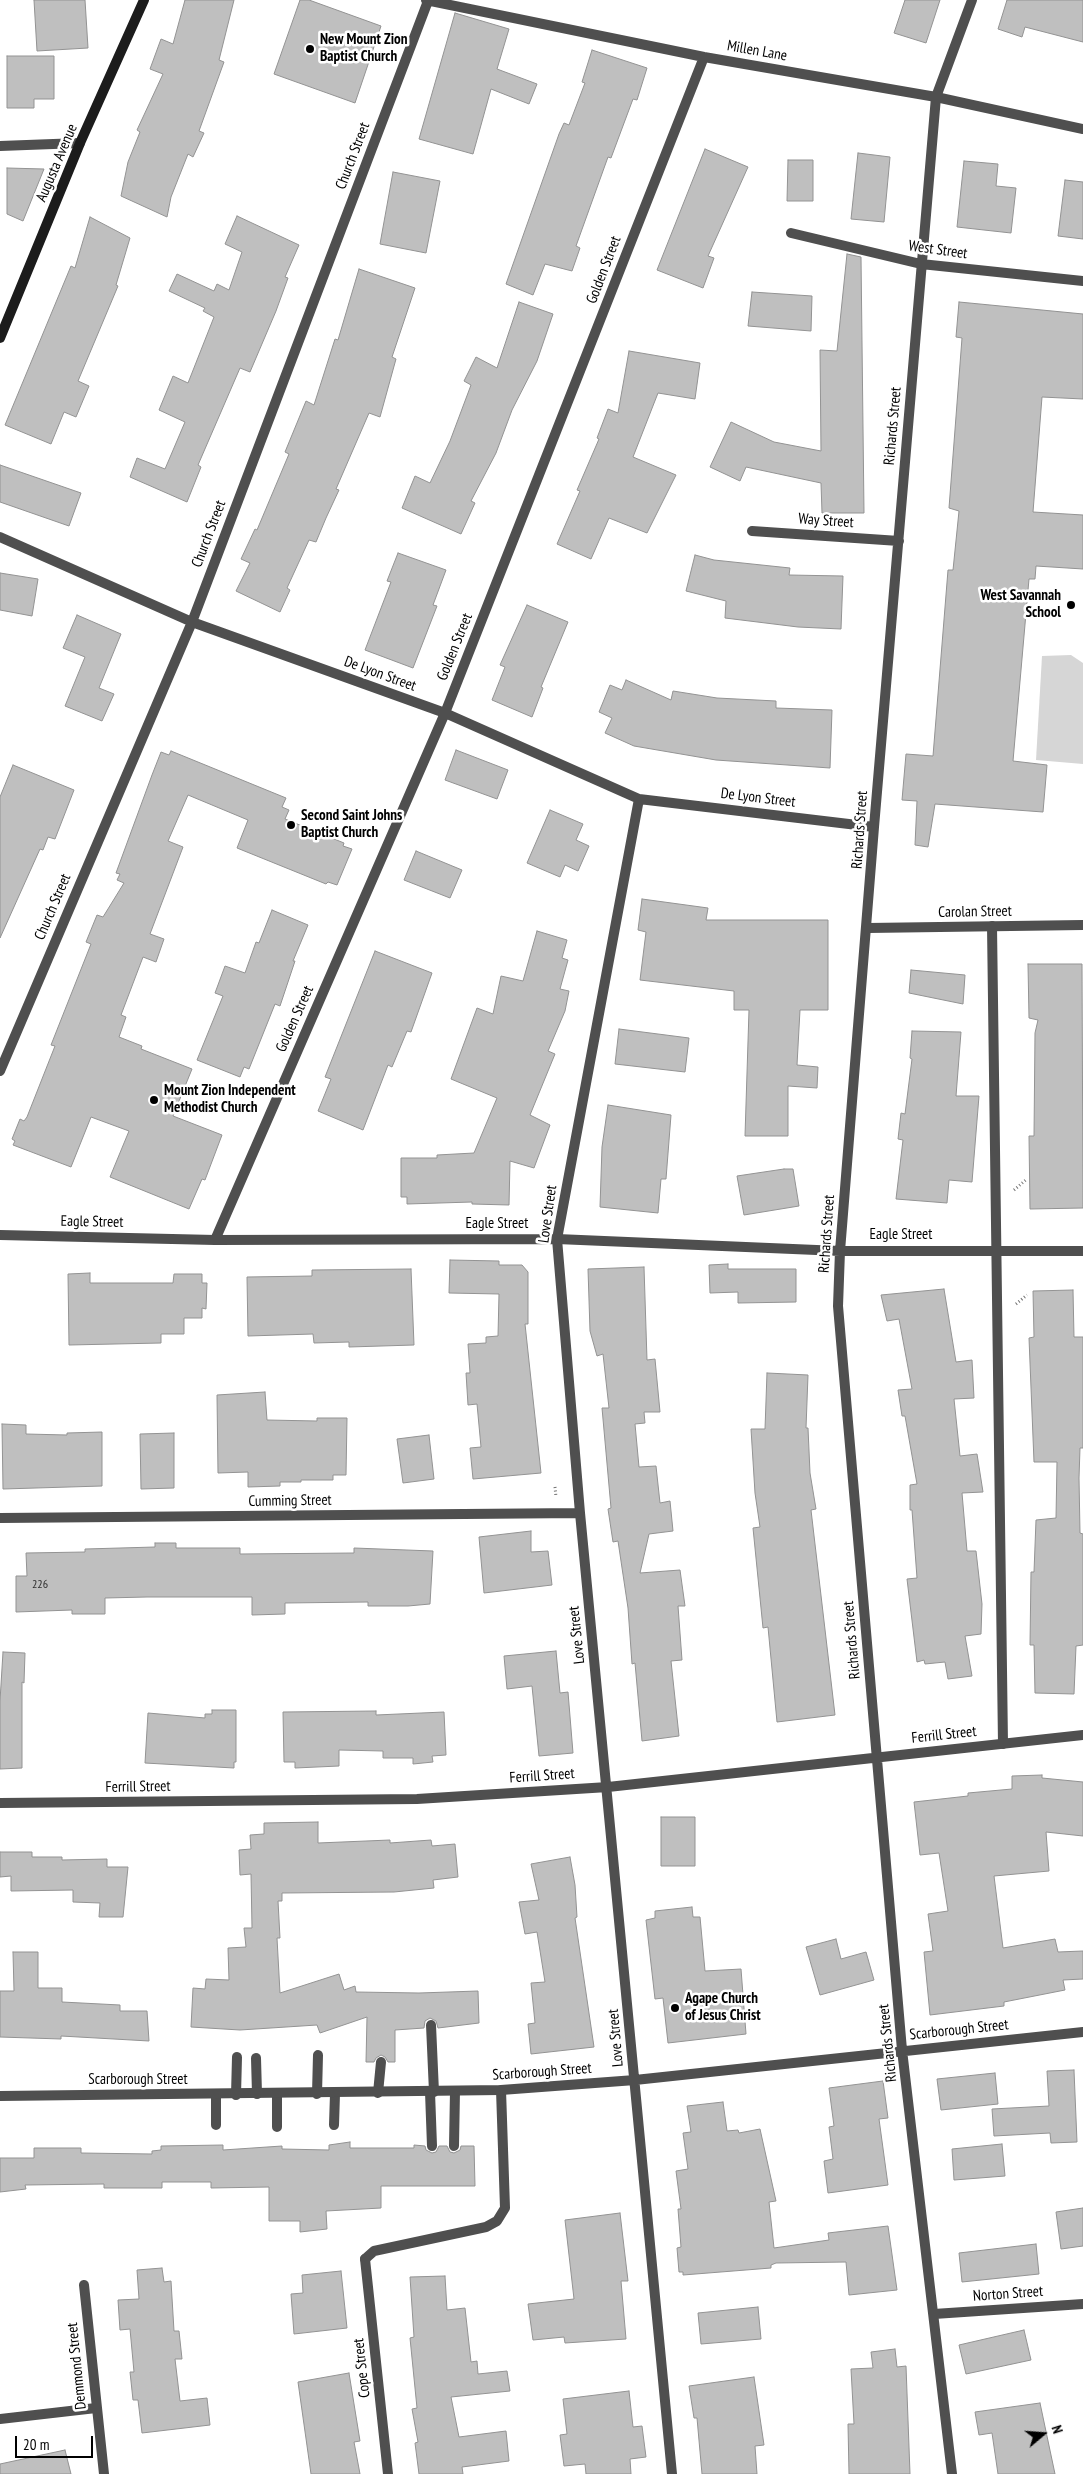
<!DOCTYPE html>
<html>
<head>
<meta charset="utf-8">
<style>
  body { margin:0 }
  #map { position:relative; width:1083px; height:2474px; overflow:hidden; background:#fff; font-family:"PT Sans Narrow",sans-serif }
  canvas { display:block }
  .north { position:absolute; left:1018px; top:2409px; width:50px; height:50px; -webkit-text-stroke:4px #fff; paint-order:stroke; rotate:72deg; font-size:14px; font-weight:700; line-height:20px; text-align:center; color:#000 }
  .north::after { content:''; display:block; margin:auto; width:18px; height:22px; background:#000; clip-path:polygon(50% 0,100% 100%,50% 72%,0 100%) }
  .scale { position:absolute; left:15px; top:2436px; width:78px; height:22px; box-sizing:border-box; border:2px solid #000; border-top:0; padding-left:6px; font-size:15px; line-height:18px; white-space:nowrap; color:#000; -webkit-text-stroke:4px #fff; paint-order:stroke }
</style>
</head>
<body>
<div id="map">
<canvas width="1083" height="2474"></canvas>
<div class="north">N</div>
<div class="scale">20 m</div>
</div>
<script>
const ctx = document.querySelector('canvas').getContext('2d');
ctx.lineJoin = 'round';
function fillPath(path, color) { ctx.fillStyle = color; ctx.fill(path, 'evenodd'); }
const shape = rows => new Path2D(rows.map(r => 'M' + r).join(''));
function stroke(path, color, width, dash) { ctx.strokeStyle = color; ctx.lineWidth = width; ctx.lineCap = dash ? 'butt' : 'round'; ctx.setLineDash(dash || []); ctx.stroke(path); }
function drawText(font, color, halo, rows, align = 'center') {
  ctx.font = font + ' "PT Sans Narrow",sans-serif'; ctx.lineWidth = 5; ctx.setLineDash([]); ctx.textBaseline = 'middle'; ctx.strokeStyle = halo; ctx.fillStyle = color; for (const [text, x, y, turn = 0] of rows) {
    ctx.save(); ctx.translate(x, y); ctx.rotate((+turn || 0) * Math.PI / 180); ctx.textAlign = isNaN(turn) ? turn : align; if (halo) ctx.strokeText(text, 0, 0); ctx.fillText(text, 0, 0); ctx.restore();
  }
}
fillPath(shape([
  [1071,655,1083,663,1083,764,1036,760,1042,656]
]), '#d6d6d6');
const building = shape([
  [34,0,85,0,88,48,37,51,34,0],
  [185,0,234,0,219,60,224,62,199,131,204,133,193,157,188,154,171,197,167,217,121,196,128,162,140,132,137,130,163,74,150,69,161,39,173,44,185,0],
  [300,0,309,0,381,26,355,103,274,74,300,0],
  [905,0,940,0,926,43,894,33,905,0],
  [1007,0,1083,0,1083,42,1025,27,1022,37,998,29,1007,0],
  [455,13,509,29,497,69,537,84,529,104,491,89,473,154,419,139,455,13],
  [592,50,647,68,637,100,633,99,611,158,608,157,576,246,580,248,572,271,545,264,533,295,506,284,559,134,564,123,569,125,585,83,582,82,592,50],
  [7,56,54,56,54,99,34,99,34,108,7,108,7,56],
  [705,149,748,167,708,256,714,258,703,288,657,270,705,149],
  [858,153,890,157,884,222,851,219,858,153],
  [788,160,813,160,813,201,787,201,788,160],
  [964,161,998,164,996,186,1016,188,1011,233,957,227,964,161],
  [7,168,44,169,23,221,7,214,7,168],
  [393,172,440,181,426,253,380,244,393,172],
  [1065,180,1083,182,1083,239,1058,236,1065,180],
  [237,216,299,245,285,277,288,278,276,311,250,372,240,368,198,465,201,467,187,502,130,477,137,458,165,469,185,422,159,410,173,376,188,383,214,317,203,311,205,308,169,291,177,274,214,291,217,284,229,290,242,252,225,244,237,216],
  [90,217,130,238,116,285,118,286,78,381,89,386,76,417,64,412,51,444,5,425,71,266,75,268,90,217],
  [847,254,861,257,864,513,822,513,821,483,746,467,740,481,710,467,731,422,774,442,821,451,820,350,837,351,847,254],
  [359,269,415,288,392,357,396,359,380,417,369,413,336,489,339,490,326,518,316,542,309,540,287,588,290,590,280,612,236,591,250,563,241,559,255,529,257,530,289,454,285,452,306,401,314,405,335,339,338,340,359,269],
  [752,292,812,296,811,331,748,326,752,292],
  [519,302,553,314,537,361,512,410,496,453,471,501,475,503,461,534,402,508,415,476,430,483,450,441,471,385,464,381,476,357,497,368,519,302],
  [959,302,1083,314,1083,399,1042,397,1033,512,1083,515,1083,569,1036,566,1035,579,1029,579,1013,761,1047,765,1043,812,935,804,928,847,915,845,917,801,902,800,906,754,933,756,948,570,953,570,959,511,949,508,962,338,956,337,959,302],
  [629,351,700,363,695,399,658,393,633,457,676,475,647,533,609,518,591,559,557,544,580,491,577,490,599,439,597,438,608,409,618,413,629,351],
  [0,465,81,493,69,526,0,502,0,465],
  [398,553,446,570,433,605,437,606,413,668,365,650,391,582,387,581,398,553],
  [695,555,714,560,790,568,789,575,843,576,841,629,798,627,725,618,726,601,686,591,695,555],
  [0,573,38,579,32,616,0,610,0,573],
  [527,605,568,622,541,687,543,688,532,717,492,700,505,667,500,665,527,605],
  [77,615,121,634,99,688,114,694,102,721,65,706,85,657,63,648,77,615],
  [626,680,671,700,673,691,717,698,776,701,776,708,832,710,830,768,716,760,634,746,605,733,612,718,599,712,610,685,622,690,626,680],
  [456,750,508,770,497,799,445,780,456,750],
  [171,751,286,798,282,807,289,810,285,819,344,843,343,846,352,849,337,885,328,882,326,884,237,848,248,820,188,795,168,841,183,847,150,934,164,939,156,962,143,957,121,1015,126,1017,119,1037,142,1046,141,1049,192,1069,173,1116,222,1135,205,1180,202,1179,189,1209,110,1177,129,1131,91,1117,71,1167,13,1145,15,1141,12,1139,20,1119,24,1121,27,1117,55,1046,51,1045,91,944,86,942,97,915,103,917,124,883,117,880,120,874,116,873,152,775,161,752,169,755,171,751],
  [13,765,74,790,55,839,48,837,43,850,40,849,0,938,0,797,13,765],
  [550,810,583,824,576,840,589,846,578,871,565,865,560,877,527,863,550,810],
  [416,851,462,870,450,898,404,880,416,851],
  [642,899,708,908,706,920,828,920,828,1010,800,1010,797,1065,818,1067,817,1088,788,1086,788,1136,745,1136,749,1010,734,1010,734,991,640,980,646,932,638,930,642,899],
  [272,910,308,925,293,961,295,961,280,1006,275,1004,249,1069,244,1067,240,1077,197,1060,223,996,215,993,225,966,245,973,256,942,259,943,272,910],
  [537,931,567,940,562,958,568,960,560,989,569,991,565,1011,548,1051,555,1054,530,1115,550,1125,534,1168,510,1161,509,1205,472,1204,472,1202,407,1204,407,1197,401,1197,401,1158,437,1158,437,1155,474,1153,497,1098,451,1079,477,1008,493,1014,501,976,523,981,537,931],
  [375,951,432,973,411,1032,407,1031,392,1067,388,1065,363,1130,318,1111,331,1079,325,1077,375,951],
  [1028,964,1082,964,1083,1208,1030,1209,1029,1136,1034,1136,1035,1033,1038,1020,1029,1018,1028,964],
  [911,970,965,975,963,1004,909,993,911,970],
  [619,1029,689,1038,685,1072,615,1064,619,1029],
  [912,1031,961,1032,956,1096,979,1096,972,1182,949,1180,947,1203,896,1199,903,1140,898,1139,901,1113,905,1114,912,1059,910,1058,912,1031],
  [608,1105,671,1115,666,1179,661,1179,658,1213,600,1207,602,1147,608,1105],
  [784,1169,793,1169,799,1206,744,1215,737,1176,784,1169],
  [450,1260,499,1261,499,1265,522,1265,528,1272,528,1324,525,1324,541,1473,473,1479,470,1448,481,1447,477,1404,468,1405,466,1373,470,1373,468,1344,486,1343,486,1337,498,1336,499,1294,449,1293,450,1260],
  [728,1264,728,1269,796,1269,796,1302,738,1303,738,1292,710,1293,709,1265,728,1264],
  [644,1267,647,1360,655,1359,660,1412,644,1412,645,1423,635,1424,639,1467,656,1466,660,1503,670,1501,673,1531,649,1534,640,1573,680,1570,685,1606,678,1606,682,1660,671,1661,679,1736,642,1741,635,1663,632,1664,628,1608,618,1541,613,1542,608,1509,611,1508,602,1408,609,1408,603,1354,597,1356,590,1331,588,1269,644,1267],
  [411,1269,414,1345,349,1347,349,1342,314,1343,313,1334,248,1336,247,1277,312,1276,312,1270,411,1269],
  [90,1273,90,1283,173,1283,174,1274,202,1274,202,1283,207,1283,206,1309,202,1308,202,1318,184,1318,184,1334,161,1334,161,1343,69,1345,68,1274,90,1273],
  [944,1289,956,1362,972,1360,974,1398,954,1399,960,1456,977,1454,983,1492,962,1493,967,1551,976,1551,982,1604,981,1634,965,1636,972,1676,948,1679,945,1662,925,1664,924,1660,917,1662,907,1579,917,1578,912,1510,910,1510,910,1485,917,1484,905,1416,902,1416,898,1390,912,1389,899,1319,887,1321,881,1295,944,1289],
  [1073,1290,1074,1337,1083,1337,1083,1448,1080,1448,1079,1478,1080,1533,1083,1534,1083,1645,1076,1646,1074,1694,1035,1693,1034,1645,1030,1645,1031,1572,1034,1572,1036,1520,1056,1518,1057,1462,1034,1462,1029,1338,1034,1337,1033,1291,1073,1290],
  [767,1373,808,1375,806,1428,808,1428,810,1473,816,1509,811,1510,835,1715,777,1722,768,1627,763,1628,753,1528,760,1527,755,1493,751,1429,765,1429,767,1373],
  [265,1392,267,1420,317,1421,317,1418,347,1418,346,1475,333,1475,333,1480,301,1480,301,1482,280,1482,280,1486,248,1487,248,1472,218,1473,217,1395,265,1392],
  [2,1424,26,1425,26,1434,67,1435,67,1433,102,1432,102,1486,3,1489,2,1424],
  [174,1433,174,1488,141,1489,140,1434,174,1433],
  [429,1435,434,1479,403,1483,397,1439,429,1435],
  [531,1531,531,1552,548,1551,552,1585,484,1593,479,1537,531,1531],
  [155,1543,176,1543,176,1548,240,1548,240,1554,354,1553,354,1548,433,1551,430,1604,408,1606,368,1606,368,1602,285,1603,285,1614,252,1615,252,1597,147,1597,105,1598,105,1614,72,1614,72,1610,16,1612,16,1576,27,1576,26,1553,85,1552,85,1549,155,1547,155,1543],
  [556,1651,560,1693,568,1692,573,1753,539,1756,532,1686,507,1689,504,1656,556,1651],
  [3,1652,25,1653,24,1683,22,1682,22,1768,0,1769,0,1701,3,1652],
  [212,1710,236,1710,236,1762,234,1762,234,1768,145,1763,148,1713,205,1718,205,1714,212,1714,212,1710],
  [376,1711,376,1715,444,1712,446,1755,432,1756,433,1762,413,1764,413,1758,383,1758,383,1751,339,1750,339,1766,295,1768,295,1762,284,1762,283,1712,376,1711],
  [1042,1775,1042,1778,1083,1782,1083,1836,1046,1832,1049,1871,994,1876,1003,1948,1055,1939,1058,1952,1083,1951,1083,1979,1063,1980,1065,1990,1004,2002,1004,2006,930,2015,924,1952,933,1951,928,1914,948,1911,939,1853,920,1855,914,1802,968,1796,968,1793,1012,1789,1012,1776,1042,1775],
  [661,1817,695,1817,695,1866,661,1866,661,1817],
  [318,1822,318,1843,390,1840,390,1843,431,1840,432,1846,455,1844,458,1877,433,1880,434,1888,394,1892,282,1893,282,1901,278,1901,280,1938,277,1938,280,1993,339,1974,344,1990,355,1986,356,1992,419,1993,478,1991,479,2023,438,2028,436,2021,430,2018,425,2021,424,2028,395,2030,395,2062,388,2062,385,2057,381,2055,376,2058,374,2062,366,2062,367,2017,320,2033,317,2025,240,2030,191,2027,193,1988,205,1989,206,1979,229,1980,228,1948,246,1947,244,1928,252,1928,251,1874,240,1875,239,1850,251,1849,250,1835,264,1834,264,1823,318,1822],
  [0,1852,32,1852,32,1857,62,1857,62,1860,107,1859,107,1867,128,1867,123,1917,99,1917,100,1903,73,1902,73,1890,11,1891,11,1876,0,1877,0,1852],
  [570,1857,575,1885,577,1917,575,1918,594,2047,531,2054,528,2024,535,2023,531,1983,545,1982,537,1932,525,1934,519,1902,539,1900,531,1864,570,1857],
  [692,1907,693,1917,700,1917,705,1971,741,1969,746,2034,668,2043,663,1998,655,1999,646,1920,655,1918,655,1911,692,1907],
  [836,1939,841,1959,866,1952,874,1980,820,1995,806,1947,836,1939],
  [13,1952,38,1952,38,1988,62,1988,62,2002,120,2005,120,2011,147,2011,149,2041,61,2036,61,2039,0,2037,0,1991,14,1991,13,1952],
  [1074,2070,1077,2142,1051,2143,1050,2133,994,2136,992,2109,1049,2106,1047,2071,1074,2070],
  [995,2073,998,2104,941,2110,937,2079,995,2073],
  [883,2081,888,2118,879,2119,888,2185,828,2193,824,2161,833,2159,829,2127,834,2126,829,2088,883,2081],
  [723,2102,727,2131,738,2130,739,2133,760,2129,776,2201,769,2202,774,2248,829,2240,828,2233,888,2226,897,2290,849,2295,846,2262,776,2263,771,2265,771,2268,683,2275,683,2272,679,2272,677,2248,681,2247,678,2209,681,2209,676,2171,688,2169,683,2133,691,2132,687,2106,723,2102],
  [350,2142,350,2148,414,2148,414,2145,425,2146,426,2150,432,2153,436,2152,439,2146,447,2146,450,2152,454,2153,460,2150,461,2146,474,2146,475,2186,381,2186,381,2208,326,2211,327,2229,300,2232,300,2221,269,2221,269,2187,211,2188,211,2182,162,2182,162,2188,104,2188,104,2184,25,2185,26,2189,0,2192,0,2158,34,2158,34,2148,81,2148,81,2153,152,2154,152,2151,161,2150,161,2146,223,2145,223,2150,282,2146,282,2149,329,2150,329,2145,350,2142],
  [1002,2144,1005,2176,954,2180,952,2149,1002,2144],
  [1083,2208,1083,2246,1061,2249,1056,2212,1083,2208],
  [620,2213,628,2281,621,2281,626,2339,565,2343,564,2337,533,2340,528,2304,574,2299,565,2220,620,2213],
  [1036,2244,1039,2274,962,2282,959,2253,1036,2244],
  [162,2268,164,2282,171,2281,174,2331,179,2331,182,2359,175,2359,180,2401,207,2398,210,2425,142,2433,138,2400,133,2400,130,2372,134,2372,130,2329,120,2330,118,2300,139,2299,137,2270,162,2268],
  [341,2271,347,2328,294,2334,291,2294,303,2293,302,2275,341,2271],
  [445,2276,447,2310,465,2308,471,2362,477,2361,478,2374,507,2371,510,2391,451,2397,459,2437,506,2431,509,2461,462,2467,463,2474,419,2474,415,2443,418,2442,412,2409,417,2408,410,2338,414,2337,410,2277,445,2276],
  [758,2307,761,2339,701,2344,698,2313,758,2307],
  [1024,2330,1031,2360,966,2374,959,2345,1024,2330],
  [895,2349,897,2367,906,2366,910,2474,849,2474,848,2424,854,2424,851,2369,873,2368,871,2352,895,2349],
  [349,2373,360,2441,354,2442,360,2474,311,2474,298,2382,349,2373],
  [754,2377,764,2445,755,2446,757,2474,702,2474,697,2418,694,2418,689,2386,754,2377],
  [629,2391,633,2427,642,2426,646,2457,630,2459,631,2474,586,2474,585,2464,564,2466,560,2435,567,2434,563,2399,629,2391],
  [1040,2403,1055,2474,998,2474,992,2433,979,2435,975,2412,1040,2403],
  [65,2450,71,2474,0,2474,0,2464,65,2450]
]);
fillPath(building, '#bfbfbf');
stroke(building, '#939393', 1);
stroke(shape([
  [1014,1190,1027,1179],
  [1016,1304,1027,1295],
  [555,1487,556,1497]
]), '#717171', 3, [1, 2.5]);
stroke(shape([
  [992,926,1003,1744],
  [431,2025,434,2092],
  [256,2058,257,2094],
  [430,2092,432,2146],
  [378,2093,381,2062],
  [277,2094,277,2127],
  [317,2094,318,2055],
  [236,2095,237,2057],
  [216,2125,216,2095],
  [334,2125,335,2094],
  [454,2146,455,2091],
  [365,2259,374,2251,486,2227,497,2221,505,2208,501,2090]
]), '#4f4f4f', 10);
stroke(shape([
  [426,0,704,57,936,97,1083,129],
  [0,146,80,143],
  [791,233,921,264,1083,281],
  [752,531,899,541],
  [0,537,192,622,445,713,639,799,874,827],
  [639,799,557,1239,580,1513,672,2474],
  [868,928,1083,925],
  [0,1071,192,622,428,1],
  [0,1235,215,1240,557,1239,840,1251,1083,1251],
  [215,1240,445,713,704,57],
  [0,1518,580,1513],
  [0,1803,417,1799,608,1787,1083,1735],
  [0,2096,501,2090,635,2080,1083,2032],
  [365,2259,388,2474],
  [84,2285,104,2474],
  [934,2314,1083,2304],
  [0,2419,96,2408],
  [952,2474,902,2050,838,1306,840,1251,874,827,936,97,972,0]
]), '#4f4f4f', 10);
stroke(shape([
  [0,338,80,143,144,0]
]), '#1c1c1c', 10);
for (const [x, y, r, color] of [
  [310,49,5,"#000"],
  [1071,605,5,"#000"],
  [291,825,5,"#000"],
  [154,1100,5,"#000"],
  [675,2008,5,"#000"]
]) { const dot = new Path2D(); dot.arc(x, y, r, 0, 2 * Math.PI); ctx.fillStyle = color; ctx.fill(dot); stroke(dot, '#fff', 2); }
drawText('12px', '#303030', null, [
  ["226",40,1585]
]);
drawText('bold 15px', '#000', '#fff', [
  ["New Mount Zion",320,40],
  ["Baptist Church",320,57],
  ["West Savannah",1061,596,"right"],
  ["School",1061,613,"right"],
  ["Second Saint Johns",301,816],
  ["Baptist Church",301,833],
  ["Mount Zion Independent",164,1091],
  ["Methodist Church",164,1108],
  ["Agape Church",685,1999],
  ["of Jesus Christ",685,2016]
], 'left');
drawText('15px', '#000', '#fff', [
  ["Millen Lane",757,51,10],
  ["Church Street",353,156,-69],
  ["Augusta Avenue",57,163,-67],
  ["West Street",938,250,8],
  ["Golden Street",604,270,-69],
  ["Richards Street",893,426,-85],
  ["Way Street",826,521,4],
  ["Church Street",209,534,-69],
  ["Golden Street",455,647,-68],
  ["De Lyon Street",380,674,20],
  ["De Lyon Street",758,798,7],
  ["Richards Street",860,830,-86],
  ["Church Street",53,907,-67],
  ["Carolan Street",975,912,-1],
  ["Golden Street",295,1019,-66],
  ["Love Street",548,1214,-82],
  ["Eagle Street",92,1222,1],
  ["Eagle Street",497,1224],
  ["Richards Street",827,1234,-86],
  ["Eagle Street",901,1235],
  ["Cumming Street",290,1501,-1],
  ["Love Street",577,1635,-96],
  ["Richards Street",852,1640,-95],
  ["Ferrill Street",944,1735,-6],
  ["Ferrill Street",542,1776,-4],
  ["Ferrill Street",138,1787,-1],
  ["Scarborough Street",959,2030,-6],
  ["Love Street",616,2038,-95],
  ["Richards Street",888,2043,-96],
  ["Scarborough Street",542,2072,-4],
  ["Scarborough Street",138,2080],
  ["Norton Street",1008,2294,-4],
  ["Demmond Street",77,2366,-96],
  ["Cope Street",362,2368,-96]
]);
</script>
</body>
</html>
